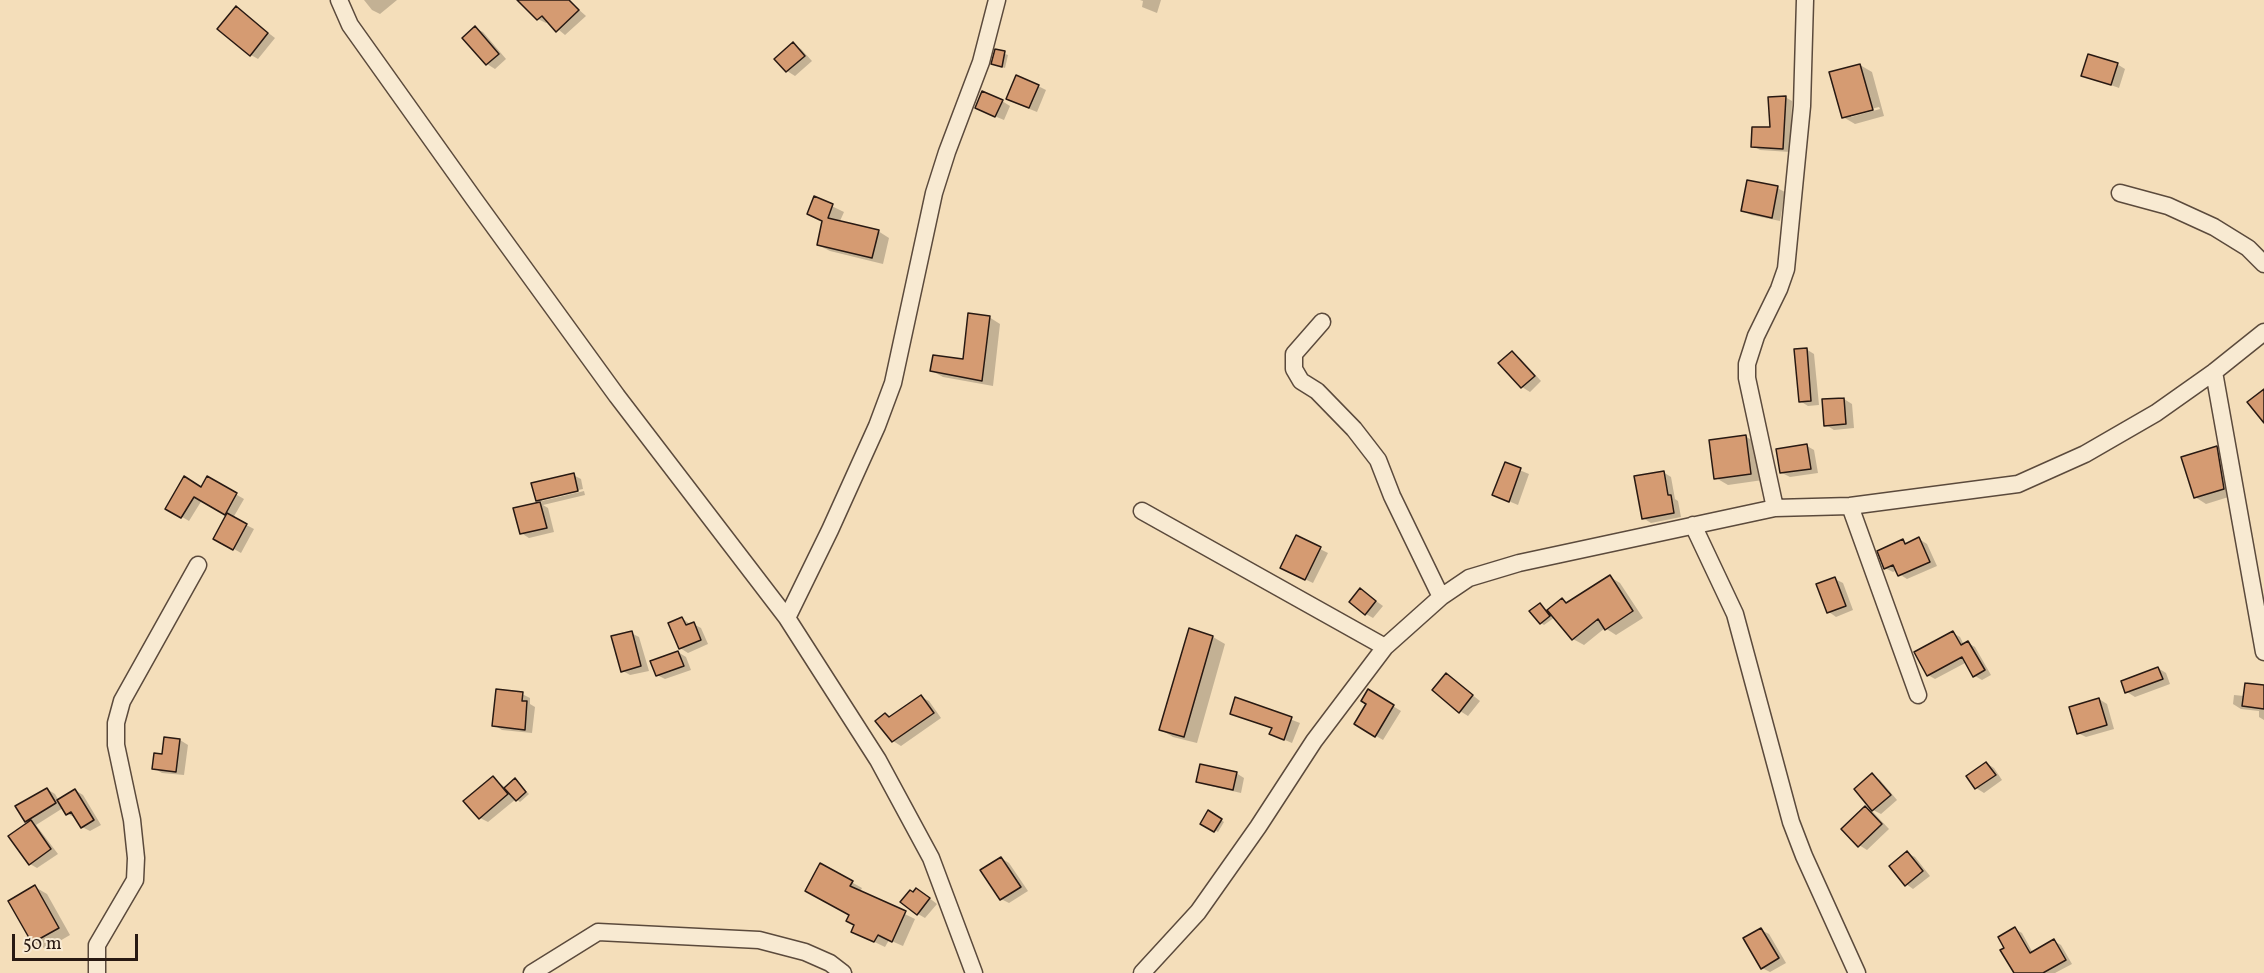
<!DOCTYPE html>
<html>
<head>
<meta charset="utf-8">
<style>
  body { margin:0 }
  #map { position:relative; width:2264px; height:973px; overflow:hidden; background:#f4deba; font-family:Vollkorn,serif }
  canvas { display:block }
  .scale { position:absolute; left:12px; top:934px; width:126px; height:27px; box-sizing:border-box; border:3px solid #281912; border-top:0; padding-left:8px; font-size:18px; line-height:21px; white-space:nowrap; color:#281912; -webkit-text-stroke:4px #f8ead2; paint-order:stroke }
</style>
</head>
<body>
<div id="map">
<canvas width="2264" height="973"></canvas>
<div class="scale">50 m</div>
</div>
<script>
const ctx = document.querySelector('canvas').getContext('2d');
ctx.lineJoin = 'round';
function fillPath(path, color) { ctx.fillStyle = color; ctx.fill(path, 'evenodd'); }
const shape = rows => new Path2D(rows.map(r => 'M' + r).join(''));
function stroke(path, color, width, dash) { ctx.strokeStyle = color; ctx.lineWidth = width; ctx.lineCap = dash ? 'butt' : 'round'; ctx.setLineDash(dash || []); ctx.stroke(path); }
fillPath(shape([
  [364,0,397,0,380,14,372,10],
  [519,0,568,0,586,16,565,35,548,21,546,23,538,19],
  [1140,0,1161,0,1157,13,1142,7,1143,1],
  [236,8,275,38,258,59,251,55],
  [475,28,483,32,506,59,495,69,487,64],
  [793,44,801,49,812,61,795,76,787,71],
  [996,51,1008,55,1005,68,993,64],
  [2117,64,2125,69,2119,88,2083,75],
  [1860,65,1872,72,1884,116,1855,124,1843,117],
  [1879,107,1880,109,1851,117,1851,114],
  [1038,86,1046,90,1037,112,1015,103],
  [1785,97,1792,101,1790,152,1760,150,1753,146,1772,129],
  [1002,101,1010,106,1004,120,985,112],
  [1777,188,1785,192,1780,221,1751,215,1743,211],
  [815,198,844,212,840,221,878,231,889,238,883,264,830,251,818,245,823,222,809,214],
  [989,317,1000,324,993,386,943,377,932,371,964,360],
  [1806,349,1814,354,1819,405,1808,406,1800,401],
  [1512,353,1520,358,1541,381,1530,392,1522,387,1501,363],
  [1844,399,1852,404,1854,428,1834,430,1826,425],
  [1745,436,1758,444,1763,480,1728,485,1716,478],
  [1807,446,1814,450,1818,473,1790,477,1782,473],
  [2216,448,2228,455,2235,495,2206,504,2195,497],
  [1505,464,1529,474,1518,505,1494,495],
  [1663,472,1671,477,1675,499,1678,501,1681,517,1651,523,1643,518],
  [573,475,581,479,583,489,542,498,542,501,584,491,585,495,543,505,548,508,554,532,529,538,521,533,515,509,542,503,537,500],
  [208,478,244,499,233,518,254,529,241,553,215,538,228,515,202,500,189,521,167,508,202,489],
  [1919,539,1927,544,1937,566,1907,579,1899,574,1897,570,1893,572,1885,568,1903,541,1908,544],
  [1320,549,1328,553,1313,583,1290,572],
  [1610,577,1620,583,1643,618,1616,635,1605,628,1584,645,1573,639,1555,617,1544,625,1541,623,1540,605,1547,612,1562,600,1568,604],
  [1835,579,1843,583,1853,610,1836,617,1829,612],
  [1361,590,1383,606,1373,618,1366,614],
  [682,618,691,625,693,624,701,628,708,644,688,653,680,648],
  [1190,630,1213,637,1225,644,1197,743,1173,737,1161,730],
  [631,633,639,637,649,671,630,675,623,671],
  [1953,633,1960,637,1964,645,1968,643,1975,647,1991,675,1982,680,1975,676,1967,662,1935,679,1928,675],
  [678,652,686,657,691,670,665,679,657,675],
  [2158,668,2166,673,2170,684,2135,697,2127,692],
  [1446,674,1480,701,1468,716,1460,711],
  [2264,687,2264,720,2259,717,2259,711,2241,709,2233,704,2234,695,2244,696],
  [1368,691,1401,711,1383,740,1356,724,1368,704],
  [522,694,530,698,530,704,535,707,532,733,502,730,494,725],
  [921,697,929,701,941,718,901,746,893,741],
  [1236,698,1300,723,1292,743,1271,734,1273,729,1231,713],
  [2099,699,2107,704,2114,729,2086,737,2078,733],
  [166,739,180,740,188,745,184,775,162,773,154,768,163,756],
  [1986,763,1994,768,2002,780,1984,793,1976,788],
  [1236,773,1244,778,1241,793,1206,785,1198,781],
  [1872,775,1880,780,1897,800,1881,814,1873,810],
  [493,778,506,788,515,780,529,794,520,802,516,799,488,822,480,818],
  [47,789,55,794,59,801,75,790,83,795,101,825,90,831,82,827,77,818,67,814,63,808,36,825,58,854,37,868,30,864,29,823,26,821],
  [1865,808,1873,812,1889,829,1867,850,1859,845],
  [1209,812,1224,822,1218,832,1202,823],
  [1907,853,1915,857,1930,876,1913,889,1906,884],
  [1001,858,1009,863,1028,891,1009,903,1001,899],
  [821,865,862,888,860,892,915,919,903,946,889,940,885,947,864,937],
  [35,887,47,894,70,935,46,949,33,942],
  [924,894,937,904,925,918,918,914],
  [2015,929,2022,933,2033,953,2054,941,2061,945,2072,964,2055,973,2016,973,2006,949],
  [1761,930,1769,934,1786,963,1770,972,1762,968]
]), '#0003');
const building = shape([
  [517,0,569,0,579,10,556,32,542,16,537,20,517,0],
  [236,6,268,33,250,56,217,29,236,6],
  [475,26,499,54,486,65,462,38,475,26],
  [793,42,805,56,786,72,774,59,793,42],
  [995,49,1005,51,1002,67,991,64,995,49],
  [2088,54,2118,63,2111,85,2081,76,2088,54],
  [1860,64,1873,110,1842,118,1829,72,1860,64],
  [1016,75,1039,85,1029,108,1006,99,1016,75],
  [982,91,1003,100,995,117,975,108,982,91],
  [1786,96,1783,149,1751,147,1752,127,1770,127,1768,97,1786,96],
  [1747,180,1778,186,1772,218,1741,211,1747,180],
  [814,196,833,204,828,218,879,230,872,258,817,245,822,221,807,214,814,196],
  [968,313,990,316,982,381,930,371,933,355,963,359,968,313],
  [1807,348,1811,401,1799,402,1794,349,1807,348],
  [1512,351,1535,376,1521,388,1498,363,1512,351],
  [2264,389,2264,423,2247,402,2264,389],
  [1844,398,1846,424,1824,426,1822,399,1844,398],
  [1746,435,1751,474,1714,479,1709,440,1746,435],
  [1807,444,1811,469,1780,473,1776,449,1807,444],
  [2217,446,2224,489,2194,498,2181,457,2217,446],
  [1505,462,1521,468,1509,502,1492,495,1505,462],
  [1664,471,1668,495,1671,495,1674,513,1642,519,1634,476,1664,471],
  [574,473,578,491,536,501,531,483,574,473],
  [184,476,201,487,207,476,237,493,225,515,194,497,181,518,165,509,184,476],
  [540,502,547,528,520,534,513,508,540,502],
  [227,513,247,524,233,550,213,539,227,513],
  [1296,535,1321,547,1305,580,1280,568,1296,535],
  [1919,537,1930,562,1898,576,1893,565,1884,569,1877,551,1903,539,1905,544,1919,537],
  [1610,575,1633,611,1605,630,1598,619,1572,640,1547,610,1562,598,1566,603,1610,575],
  [1835,577,1846,606,1827,613,1816,584,1835,577],
  [1360,588,1376,601,1365,615,1349,602,1360,588],
  [1540,603,1550,616,1540,624,1529,611,1540,603],
  [682,617,686,625,694,622,701,640,679,649,668,623,682,617],
  [1189,628,1213,636,1184,737,1159,730,1189,628],
  [632,631,641,666,621,672,611,636,632,631],
  [1953,631,1961,645,1968,641,1985,670,1973,677,1962,657,1927,676,1914,652,1953,631],
  [678,651,684,666,656,676,650,661,678,651],
  [2158,667,2163,679,2125,693,2121,681,2158,667],
  [1446,673,1473,695,1459,713,1432,690,1446,673],
  [2245,683,2264,685,2264,709,2242,706,2245,683],
  [496,689,523,692,522,701,527,701,525,730,492,726,496,689],
  [1368,689,1394,705,1375,737,1354,724,1366,704,1361,701,1368,689],
  [921,695,934,713,892,742,875,721,885,713,889,717,921,695],
  [1235,697,1292,717,1284,740,1269,734,1272,728,1230,714,1235,697],
  [2099,698,2107,725,2077,734,2069,707,2099,698],
  [164,737,180,739,176,772,152,769,154,753,162,754,164,737],
  [1986,762,1996,775,1975,789,1966,776,1986,762],
  [1200,764,1237,772,1233,790,1196,782,1200,764],
  [1872,773,1891,795,1872,811,1854,789,1872,773],
  [493,776,508,794,479,819,463,801,493,776],
  [515,778,526,792,516,801,504,788,515,778],
  [47,788,56,803,25,822,15,806,47,788],
  [75,789,94,820,81,828,71,812,66,815,57,800,75,789],
  [1865,806,1882,824,1858,847,1841,829,1865,806],
  [1208,810,1222,819,1214,832,1200,824,1208,810],
  [31,820,51,849,29,865,8,836,31,820],
  [1907,851,1923,871,1905,886,1889,866,1907,851],
  [1001,857,1021,887,1000,900,980,870,1001,857],
  [820,863,853,881,850,886,906,911,892,942,878,935,874,942,851,932,854,925,846,921,849,915,805,891,820,863],
  [35,885,59,928,32,943,8,901,35,885],
  [916,888,930,898,917,915,900,902,910,890,913,892,916,888],
  [2015,927,2030,953,2054,939,2066,960,2043,973,2014,973,2000,950,2004,948,1998,937,2015,927],
  [1761,928,1779,958,1761,969,1743,938,1761,928]
]);
fillPath(building, '#d59b72');
stroke(building, '#281912', 1.5);
const street = shape([
  [339,0,350,25,474,199,617,396,787,618,878,760,931,858,974,973],
  [2120,193,2168,206,2214,227,2248,248,2264,264],
  [1322,322,1294,354,1294,369,1301,381,1317,391,1354,429,1378,460,1392,496,1441,597],
  [2214,372,2264,652],
  [1850,506,1918,695],
  [1775,508,1747,378,1747,364,1756,336,1779,289,1786,269,1802,106,1805,0],
  [1142,511,1385,647],
  [1693,525,1735,614,1791,822,1804,856,1857,973],
  [787,618,830,530,877,426,893,383,934,193,947,152,981,62,997,0],
  [97,973,97,945,135,880,136,858,132,820,116,745,116,723,122,701,198,565],
  [532,973,598,932,759,940,805,952,830,963,843,973],
  [1142,973,1198,912,1258,827,1314,741,1385,647,1441,597,1469,578,1519,563,1775,508,1850,506,2018,484,2085,454,2156,413,2214,372,2264,332]
]);
stroke(street, '#5b4a3c', 19);
stroke(street, '#f8ead2', 16);
</script>
</body>
</html>
